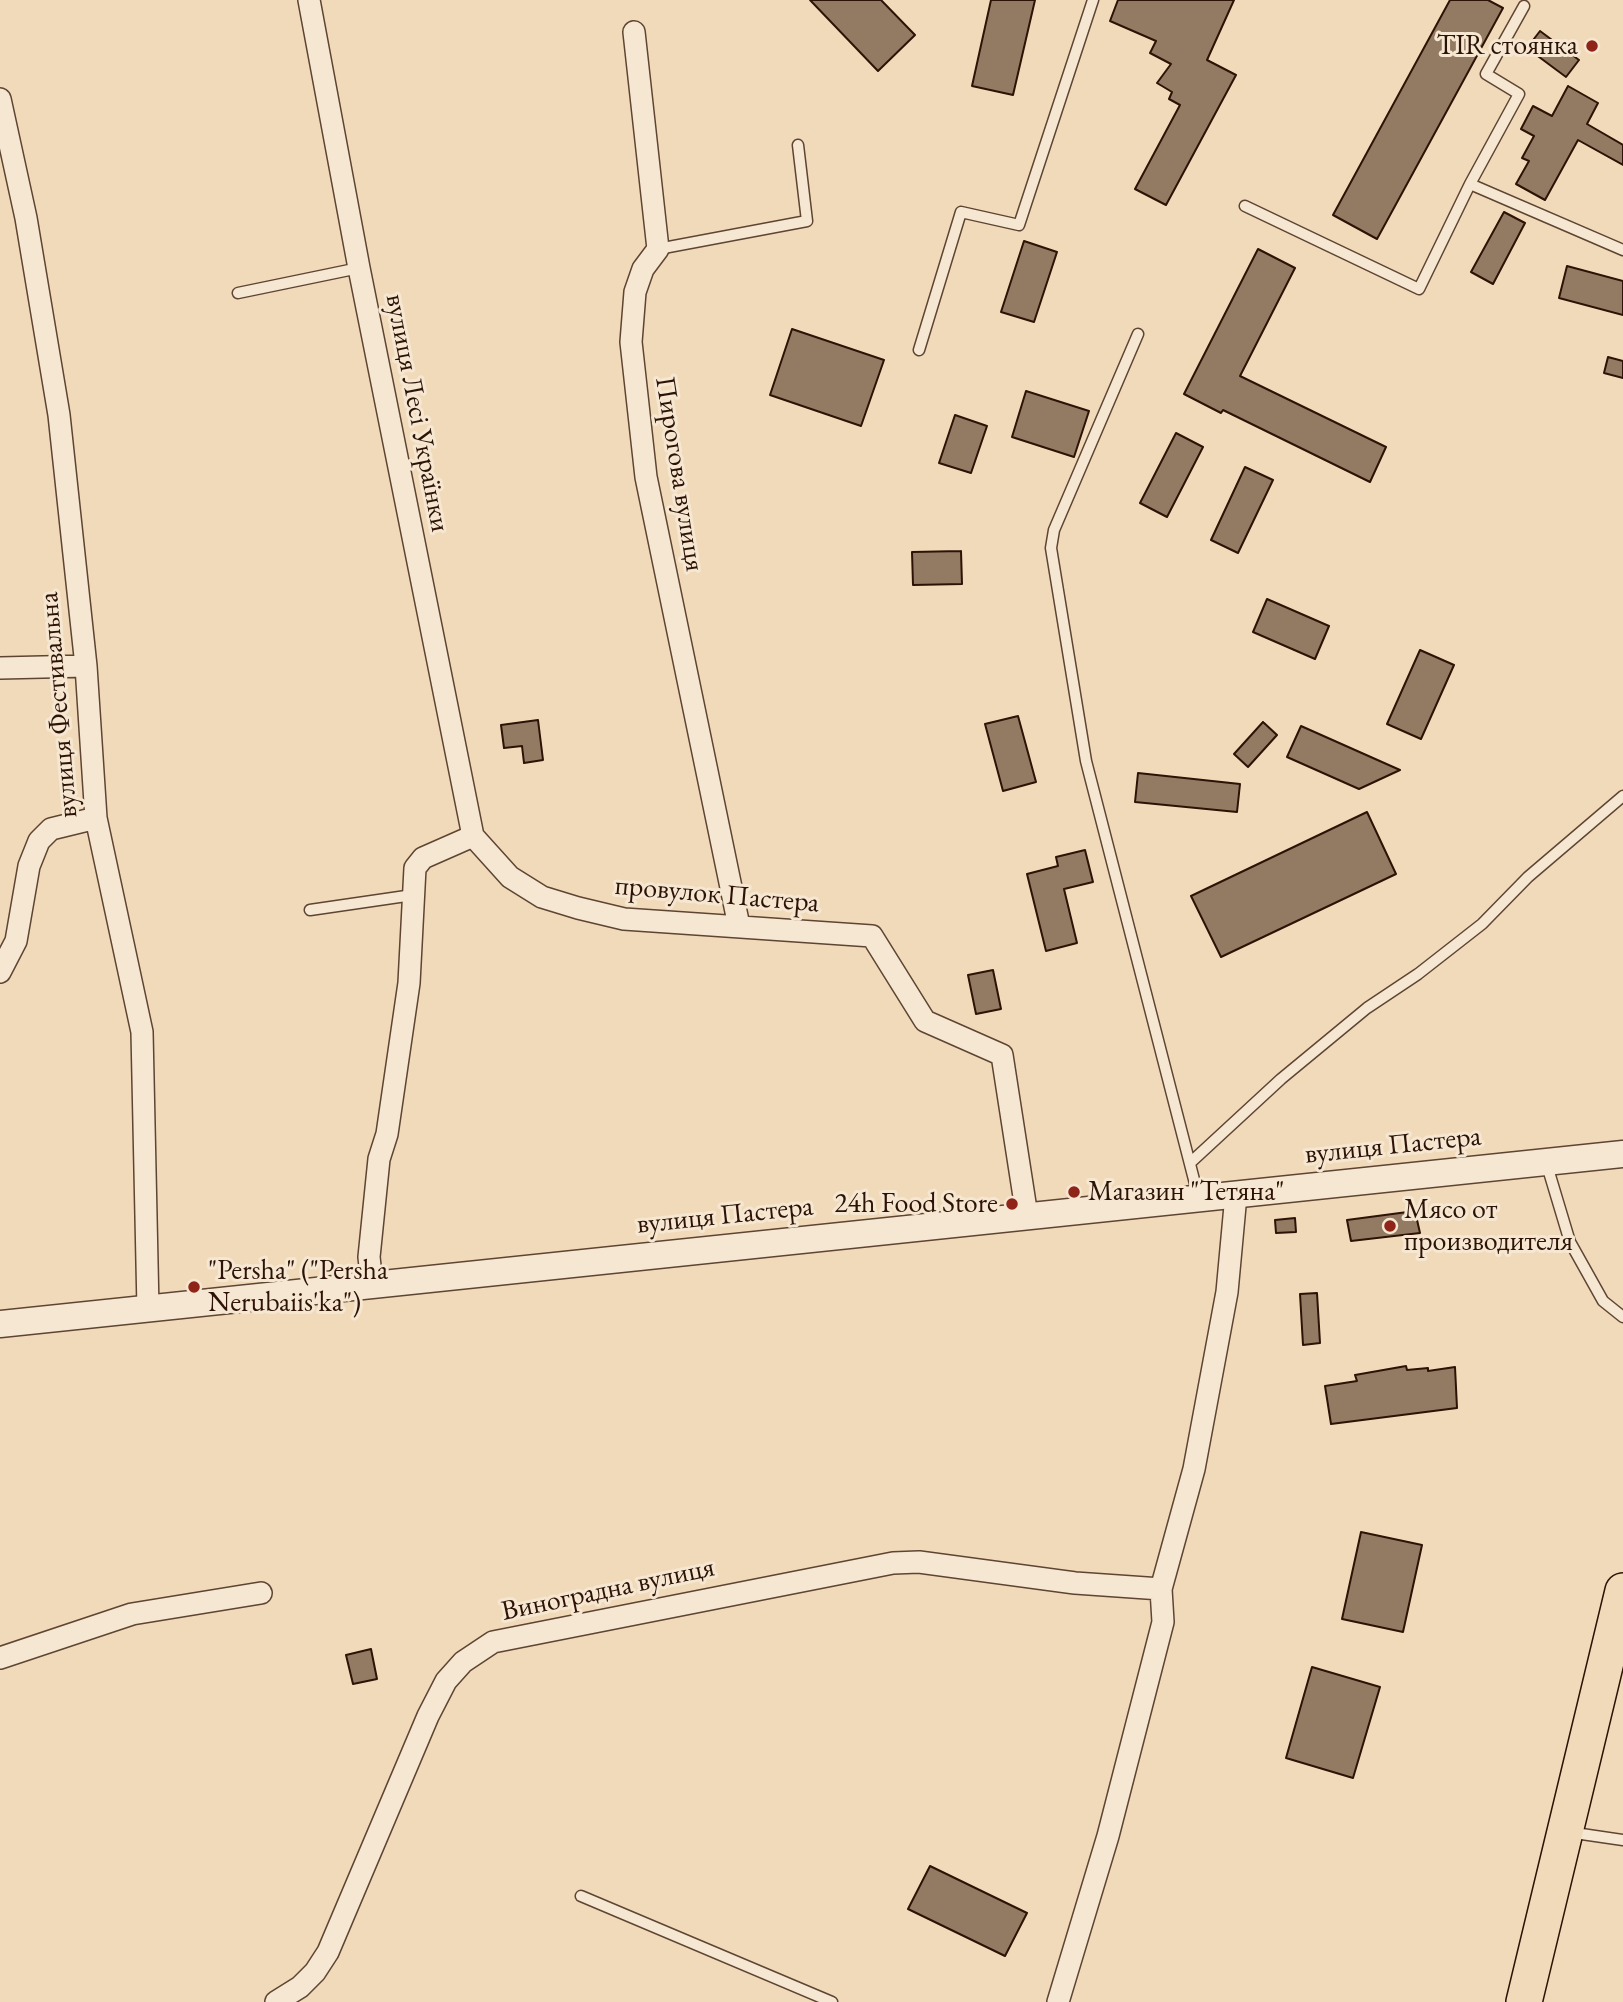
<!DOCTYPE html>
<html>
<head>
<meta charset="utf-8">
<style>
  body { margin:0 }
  canvas { display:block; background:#f1dab9 }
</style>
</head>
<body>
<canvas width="1623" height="2002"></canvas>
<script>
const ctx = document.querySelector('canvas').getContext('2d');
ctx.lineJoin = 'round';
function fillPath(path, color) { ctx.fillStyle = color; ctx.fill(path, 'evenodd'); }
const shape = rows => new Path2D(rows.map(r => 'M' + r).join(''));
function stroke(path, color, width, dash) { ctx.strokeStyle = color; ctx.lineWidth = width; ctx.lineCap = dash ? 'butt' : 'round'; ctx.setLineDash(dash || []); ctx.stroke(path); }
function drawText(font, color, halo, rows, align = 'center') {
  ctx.font = font + ' "EB Garamond",serif'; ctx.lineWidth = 6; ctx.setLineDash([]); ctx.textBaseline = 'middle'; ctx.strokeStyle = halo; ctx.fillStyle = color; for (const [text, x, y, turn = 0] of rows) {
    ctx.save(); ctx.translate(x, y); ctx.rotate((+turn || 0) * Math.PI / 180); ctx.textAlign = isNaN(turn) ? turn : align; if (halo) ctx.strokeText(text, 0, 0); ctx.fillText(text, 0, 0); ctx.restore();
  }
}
const building = shape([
  [810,0,881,0,915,35,878,71,810,0],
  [991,0,1035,0,1013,95,972,86,991,0],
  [1118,0,1234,0,1207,60,1236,75,1166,205,1135,189,1180,105,1169,99,1172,92,1157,83,1171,64,1150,53,1156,41,1110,21,1118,0],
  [1450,0,1488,0,1503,8,1377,239,1333,215,1450,0],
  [1540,31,1579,60,1566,77,1527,48,1540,31],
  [1568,86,1598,103,1587,124,1623,145,1623,165,1578,140,1545,200,1516,184,1529,161,1522,158,1534,136,1521,129,1533,106,1552,116,1568,86],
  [1504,212,1525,223,1493,284,1471,272,1504,212],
  [1024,241,1057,252,1034,322,1001,312,1024,241],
  [1258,249,1295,268,1240,376,1386,447,1370,482,1223,410,1221,413,1184,394,1258,249],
  [1567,266,1623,281,1623,315,1559,298,1567,266],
  [792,329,884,360,861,426,770,395,792,329],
  [1608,357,1623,361,1623,378,1604,373,1608,357],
  [1026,391,1089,411,1074,457,1012,437,1026,391],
  [955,415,987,426,971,473,939,463,955,415],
  [1176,433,1203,447,1167,517,1140,503,1176,433],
  [1245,467,1273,480,1238,553,1211,540,1245,467],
  [961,551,962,584,913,585,912,552,961,551],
  [1267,599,1329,626,1315,659,1253,632,1267,599],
  [1420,650,1454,665,1421,739,1387,724,1420,650],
  [1018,716,1036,782,1003,791,985,724,1018,716],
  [538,720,543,760,524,763,522,746,504,748,501,725,538,720],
  [1263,722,1277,735,1248,767,1234,754,1263,722],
  [1301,726,1400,770,1359,789,1287,757,1301,726],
  [1138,773,1240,784,1237,812,1135,802,1138,773],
  [1367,812,1396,874,1221,957,1191,896,1367,812],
  [1085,850,1093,882,1064,889,1077,943,1046,951,1027,874,1058,866,1056,857,1085,850],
  [993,970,1001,1009,976,1014,968,975,993,970],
  [1415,1211,1420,1233,1351,1241,1347,1220,1415,1211],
  [1295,1218,1296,1232,1276,1233,1275,1220,1295,1218],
  [1317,1293,1320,1343,1303,1345,1300,1294,1317,1293],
  [1406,1366,1407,1370,1428,1368,1428,1371,1455,1367,1457,1408,1331,1424,1325,1386,1357,1381,1355,1375,1406,1366],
  [1361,1532,1422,1545,1403,1632,1342,1619,1361,1532],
  [371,1649,377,1679,353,1684,346,1655,371,1649],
  [1312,1667,1380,1687,1353,1778,1286,1758,1312,1667],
  [930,1866,1027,1913,1005,1956,908,1909,930,1866]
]);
fillPath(building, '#937a63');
stroke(building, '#2d1206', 2);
const service = shape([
  [1470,184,1623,250],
  [1245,206,1419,289,1470,184,1519,94,1486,74,1524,6],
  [658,249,807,221,798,145],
  [238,293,359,268],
  [1138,334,1054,530,1051,548,1086,761,1199,1199],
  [919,350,961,212,1019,225,1093,0],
  [310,910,413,895],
  [1546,1162,1570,1242,1603,1301,1623,1317],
  [1190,1163,1281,1079,1367,1008,1418,974,1482,924,1528,877,1623,796],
  [1568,1832,1623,1840],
  [581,1896,832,2002]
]);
const minor = shape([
  [309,0,359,268,473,836],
  [634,32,658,249,643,269,635,292,631,342,646,477,739,926],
  [0,99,26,218,59,415,86,666,96,818,142,1032,148,1309],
  [0,668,86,666],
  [0,972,16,941,29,866,39,841,51,829,96,818],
  [372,1284,369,1257,379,1159,387,1134,409,983,415,868,423,858,473,836,510,877,542,897,578,908,624,919,872,936,925,1021,1002,1055,1027,1216],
  [0,1658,132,1614,261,1593],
  [276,2002,300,1987,315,1972,328,1952,428,1716,446,1681,463,1662,493,1642,893,1563,919,1562,1075,1583,1161,1589],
  [1058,2002,1108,1836,1163,1622,1161,1589,1194,1469,1227,1292,1236,1195]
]);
const tertiary = shape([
  [0,1324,1623,1154]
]);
const trunk = shape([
  [1524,2002,1623,1591]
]);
stroke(service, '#5e4433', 13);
stroke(minor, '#5e4433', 24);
stroke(tertiary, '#5e4433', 29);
stroke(trunk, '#2d1206', 38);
stroke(service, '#f6e7d2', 10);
stroke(minor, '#f6e7d2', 21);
stroke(tertiary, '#f6e7d2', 26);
stroke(trunk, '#f1dab9', 35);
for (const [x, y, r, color] of [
  [1592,46,7,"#8f2418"],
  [1074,1192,7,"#8f2418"],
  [1012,1204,7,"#8f2418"],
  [1390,1226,7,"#8f2418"],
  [194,1287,7,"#8f2418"]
]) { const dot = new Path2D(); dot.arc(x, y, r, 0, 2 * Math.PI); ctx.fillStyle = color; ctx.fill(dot); stroke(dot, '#f6e7d2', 2.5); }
drawText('28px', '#2d1206', '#f6e7d2', [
  ["TIR стоянка",1578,46,"right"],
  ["Магазин \"Тетяна\"",1088,1192],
  ["24h Food Store",998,1204,"right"],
  ["Мясо от",1404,1210],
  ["производителя",1404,1242],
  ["\"Persha\" (\"Persha",208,1271],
  ["Nerubaiis'ka\")",208,1303]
], 'left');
drawText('28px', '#2d1206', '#f6e7d2', [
  ["вулиця Лесі Українки",417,413,79],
  ["Пирогова вулиця",679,474,81],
  ["вулиця Фестивальна",59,705,-95],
  ["провулок Пастера",717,895,5],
  ["вулиця Пастера",1393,1146,-6],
  ["вулиця Пастера",725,1216,-6],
  ["Виноградна вулиця",608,1590,-12]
]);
</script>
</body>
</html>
